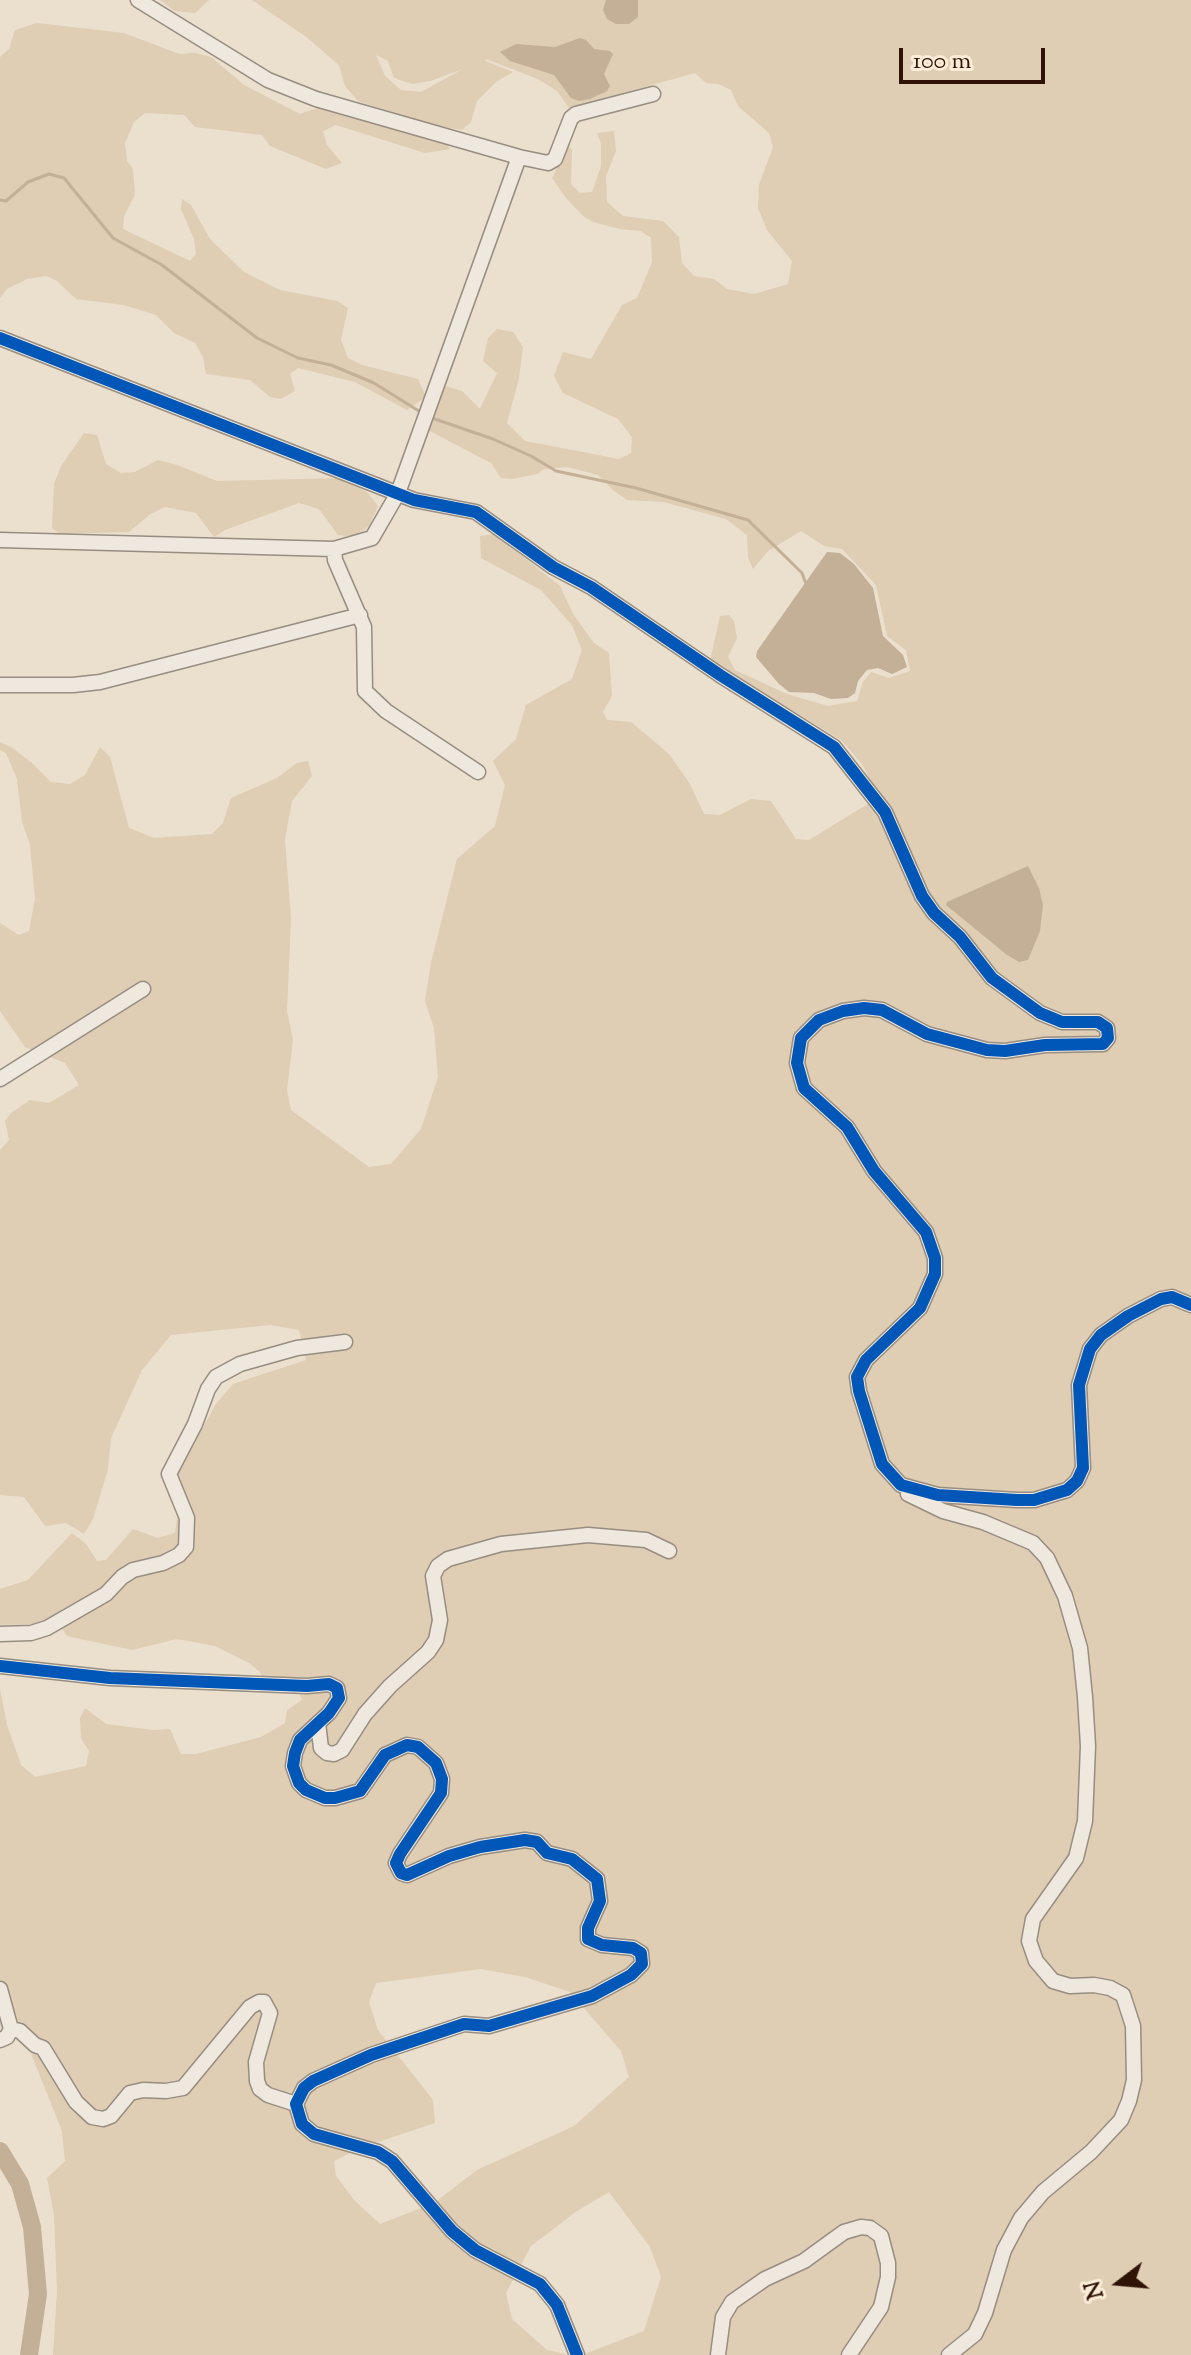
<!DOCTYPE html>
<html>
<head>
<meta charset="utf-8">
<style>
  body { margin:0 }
  #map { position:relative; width:1191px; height:2355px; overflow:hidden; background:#ebdfcd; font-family:"Sorts Mill Goudy",serif }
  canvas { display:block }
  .north { position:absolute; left:1079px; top:2243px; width:80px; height:80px; -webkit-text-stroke:6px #faecd6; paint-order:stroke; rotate:254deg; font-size:22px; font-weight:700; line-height:32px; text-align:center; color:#2f1405 }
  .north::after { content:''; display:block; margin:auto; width:28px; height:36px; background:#2f1405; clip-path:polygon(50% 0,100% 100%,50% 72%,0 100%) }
  .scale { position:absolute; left:899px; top:48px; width:146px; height:36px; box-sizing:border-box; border:4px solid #2f1405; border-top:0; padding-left:10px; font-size:24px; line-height:28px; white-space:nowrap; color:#2f1405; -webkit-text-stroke:6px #faecd6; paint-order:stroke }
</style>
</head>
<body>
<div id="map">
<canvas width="1191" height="2355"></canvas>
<div class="north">N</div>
<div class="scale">100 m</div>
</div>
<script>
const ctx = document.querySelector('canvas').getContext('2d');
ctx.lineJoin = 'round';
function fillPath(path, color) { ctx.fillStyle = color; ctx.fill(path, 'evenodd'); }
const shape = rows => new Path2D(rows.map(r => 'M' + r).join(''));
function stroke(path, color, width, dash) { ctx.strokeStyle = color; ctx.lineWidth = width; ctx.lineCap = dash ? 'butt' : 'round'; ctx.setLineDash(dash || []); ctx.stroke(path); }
fillPath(shape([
  [160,0,209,0,195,13,175,11],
  [252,0,1191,0,1191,2355,582,2355,644,2331,661,2277,650,2247,609,2192,577,2211,531,2246,506,2293,512,2319,547,2350,570,2355,53,2355,57,2291,54,2215,47,2178,65,2161,62,2131,14,2011,2,2015,0,2031,0,1689,7,1725,21,1765,35,1777,86,1766,89,1751,81,1738,80,1718,85,1708,106,1724,153,1730,170,1729,181,1754,196,1754,261,1737,285,1723,287,1710,302,1700,297,1689,269,1689,260,1672,249,1663,215,1646,177,1639,132,1650,67,1636,54,1617,32,1624,0,1625,0,1589,28,1580,72,1533,86,1544,97,1561,106,1560,133,1529,158,1538,175,1533,178,1510,165,1479,187,1455,216,1404,233,1384,306,1360,299,1330,270,1325,171,1335,142,1370,111,1438,108,1469,93,1519,84,1534,66,1523,45,1526,24,1497,0,1495,0,1150,9,1140,5,1121,11,1113,30,1100,49,1103,79,1085,65,1063,25,1047,0,1011,0,923,19,935,29,931,35,899,30,845,22,822,17,779,6,753,0,750,0,742,11,747,32,763,51,782,70,784,85,775,100,747,110,757,129,828,154,838,212,834,223,823,231,798,277,778,297,763,308,761,312,776,292,801,285,839,291,918,287,1011,293,1040,287,1090,291,1110,369,1167,391,1164,421,1129,438,1077,434,1028,425,1001,431,963,457,859,495,826,505,785,493,761,516,739,526,705,572,679,582,650,572,625,541,590,481,558,480,536,494,534,560,586,573,614,594,643,609,653,612,696,603,712,607,720,631,722,669,754,690,784,704,814,720,815,751,799,771,801,796,839,809,840,879,797,862,764,841,740,710,661,720,616,729,615,734,621,737,638,728,657,735,670,787,694,828,706,857,701,863,682,871,672,889,678,910,671,906,650,887,636,876,585,842,549,824,546,801,531,768,551,753,569,748,557,747,535,726,519,664,502,627,500,613,490,598,475,567,467,544,469,537,474,512,479,501,478,491,463,428,430,442,385,462,391,480,409,497,373,483,361,488,338,497,329,513,332,523,347,519,378,507,423,525,441,619,459,631,453,632,437,618,419,563,393,554,376,563,352,591,359,622,305,637,298,652,262,651,238,641,231,620,229,593,222,583,216,566,198,552,178,568,145,572,150,571,184,580,193,592,192,601,166,601,144,597,133,614,131,616,151,606,176,607,202,623,216,663,221,679,237,682,263,694,276,714,279,727,289,754,294,788,284,792,261,767,230,758,208,759,185,773,147,769,133,738,106,731,90,718,84,706,83,695,73,569,108,557,91,538,79,486,59,485,61,513,72,496,82,477,101,471,122,462,130,424,123,358,101,345,86,339,65,305,36],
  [376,55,388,61,394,78,412,84,430,81,463,69,421,92,401,90,385,76],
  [481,1969,525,1977,570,1992,621,2051,629,2077,574,2126,477,2170,434,2203,380,2224,354,2200,336,2176,334,2161,360,2148,435,2123,433,2100,378,2030,369,2002,376,1983],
  [37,23,124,33,179,54,195,53,211,57,244,85,300,114,320,107,446,142,450,149,425,153,336,125,323,131,327,145,342,163,326,169,270,146,262,135,195,127,184,115,145,113,134,122,125,143,127,161,133,169,135,195,124,216,123,229,190,261,196,254,194,239,181,209,182,199,191,205,210,239,244,272,280,290,337,301,348,308,341,340,348,358,362,365,418,379,426,397,407,410,355,382,298,368,290,374,295,391,281,399,270,397,250,380,206,374,203,357,195,343,174,333,156,315,124,305,76,299,57,281,46,276,27,279,7,289,0,298,0,57,9,49,15,30],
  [84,433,97,435,106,464,121,473,135,472,158,460,177,465,217,481,342,478,368,493,378,506,369,526,355,537,338,535,319,509,299,503,225,530,214,537,196,513,165,507,149,515,129,532,60,534,52,528,54,484,61,466]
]), '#dfcdb4');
fillPath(shape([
  [606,0,638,0,638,17,629,24,616,24,607,19,603,10],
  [580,38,586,40,594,49,610,51,613,54,604,74,610,86,607,91,590,99,579,101,571,98,554,75,510,61,500,52,516,44,555,47],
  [827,552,840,553,854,564,873,588,883,636,903,655,907,667,892,674,878,668,867,670,858,681,855,693,848,698,831,699,814,693,789,692,779,684,756,657,757,651],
  [1028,866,1039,888,1043,905,1040,931,1028,960,1019,962,1007,955,946,905,947,902]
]), '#c4b097');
stroke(shape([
  [0,200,6,201,28,182,49,174,64,178,113,238,162,265,257,338,298,358,331,365,374,383,422,413],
  [429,417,493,439,531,456,556,471,636,488,748,520,802,573,806,584]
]), '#c4b097', 3);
stroke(shape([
  [0,2151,20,2184,32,2227,38,2294,29,2355]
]), '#c4b097', 18);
const minor = shape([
  [519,157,548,163,555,159,571,118,576,114,653,94],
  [0,338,414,500,476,512,553,567,591,587,720,675,834,747,885,812,922,896,934,913,960,937,992,978,1040,1013,1062,1022,1098,1022,1107,1028,1108,1038,1103,1044,1045,1045,1005,1051,987,1050,927,1034,882,1010,864,1008,843,1011,819,1020,801,1038,797,1063,804,1088,847,1127,874,1171,926,1232,935,1258,935,1274,920,1308,866,1360,857,1377,859,1391,882,1464,901,1485,938,1495,1017,1500,1034,1500,1067,1490,1077,1481,1083,1468,1079,1385,1090,1349,1101,1335,1128,1316,1161,1299,1172,1297,1191,1305],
  [0,540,334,549,372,538,398,493,519,157,316,99,268,80,138,0],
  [334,549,335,560,364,627,365,691,386,711,478,772],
  [0,685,73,685,100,682,360,615],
  [0,1079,143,989],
  [908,1494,943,1511,983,1522,1033,1543,1047,1558,1065,1596,1080,1648,1085,1697,1088,1746,1085,1821,1076,1858,1033,1919,1029,1941,1036,1961,1053,1981,1070,1986,1094,1985,1110,1988,1123,1995,1133,2026,1134,2080,1129,2101,1121,2120,1091,2152,1043,2192,1021,2218,1004,2250,985,2313,975,2334,949,2355],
  [0,1634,31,1633,47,1628,106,1594,122,1577,133,1570,163,1563,179,1555,186,1547,187,1518,169,1474,195,1424,208,1389,216,1377,240,1364,297,1348,345,1342],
  [0,1666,110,1678,307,1686,329,1684,337,1688,339,1698,329,1713,300,1740,295,1753,293,1766,299,1783,306,1790,325,1798,335,1798,360,1791,385,1755,407,1745,418,1747,436,1763,442,1779,441,1793,400,1854,396,1863,401,1873,407,1875,449,1856,480,1847,525,1840,537,1842,547,1853,572,1859,597,1879,600,1901,588,1928,588,1939,602,1945,633,1948,641,1953,642,1964,631,1975,592,1996,489,2026,464,2024,371,2055,313,2081,304,2088,296,2104,302,2124,314,2134,378,2152,392,2161,452,2231,475,2250,540,2284,557,2305,577,2355],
  [318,1723,321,1748,327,1753,334,1754,342,1750,365,1714,390,1686,428,1652,436,1640,440,1620,433,1576,438,1566,448,1559,501,1544,588,1535,646,1540,669,1551],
  [0,1989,11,2029,7,2037,0,2040],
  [11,2029,20,2031,35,2045,43,2048,76,2102,92,2117,103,2119,111,2116,130,2093,143,2090,166,2091,183,2088,250,2007,259,2002,264,2002,270,2013,256,2062,257,2081,260,2089,268,2095,296,2104],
  [718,2355,723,2317,732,2302,765,2279,804,2261,844,2232,861,2227,870,2228,881,2236,888,2263,888,2277,881,2307,849,2355]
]);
stroke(minor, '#978d81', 17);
stroke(minor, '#eee8df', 14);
stroke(shape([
  [0,338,414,500,476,512,553,567,591,587,720,675,834,747,885,812,922,896,934,913,960,937,992,978,1040,1013,1062,1022,1098,1022,1107,1028,1108,1038,1103,1044,1045,1045,1005,1051,987,1050,927,1034,882,1010,864,1008,843,1011,819,1020,801,1038,797,1063,804,1088,847,1127,874,1171,926,1232,935,1258,935,1274,920,1308,866,1360,857,1377,859,1391,882,1464,901,1485,938,1495,1017,1500,1034,1500,1067,1490,1077,1481,1083,1468,1079,1385,1090,1349,1101,1335,1128,1316,1161,1299,1172,1297,1191,1305],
  [0,1666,110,1678,307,1686,329,1684,337,1688,339,1698,329,1713,300,1740,295,1753,293,1766,299,1783,306,1790,325,1798,335,1798,360,1791,385,1755,407,1745,418,1747,436,1763,442,1779,441,1793,400,1854,396,1863,401,1873,407,1875,449,1856,480,1847,525,1840,537,1842,547,1853,572,1859,597,1879,600,1901,588,1928,588,1939,602,1945,633,1948,641,1953,642,1964,631,1975,592,1996,489,2026,464,2024,371,2055,313,2081,304,2088,296,2104,302,2124,314,2134,378,2152,392,2161,452,2231,475,2250,540,2284,557,2305,577,2355]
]), '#0057b8', 12);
</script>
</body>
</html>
